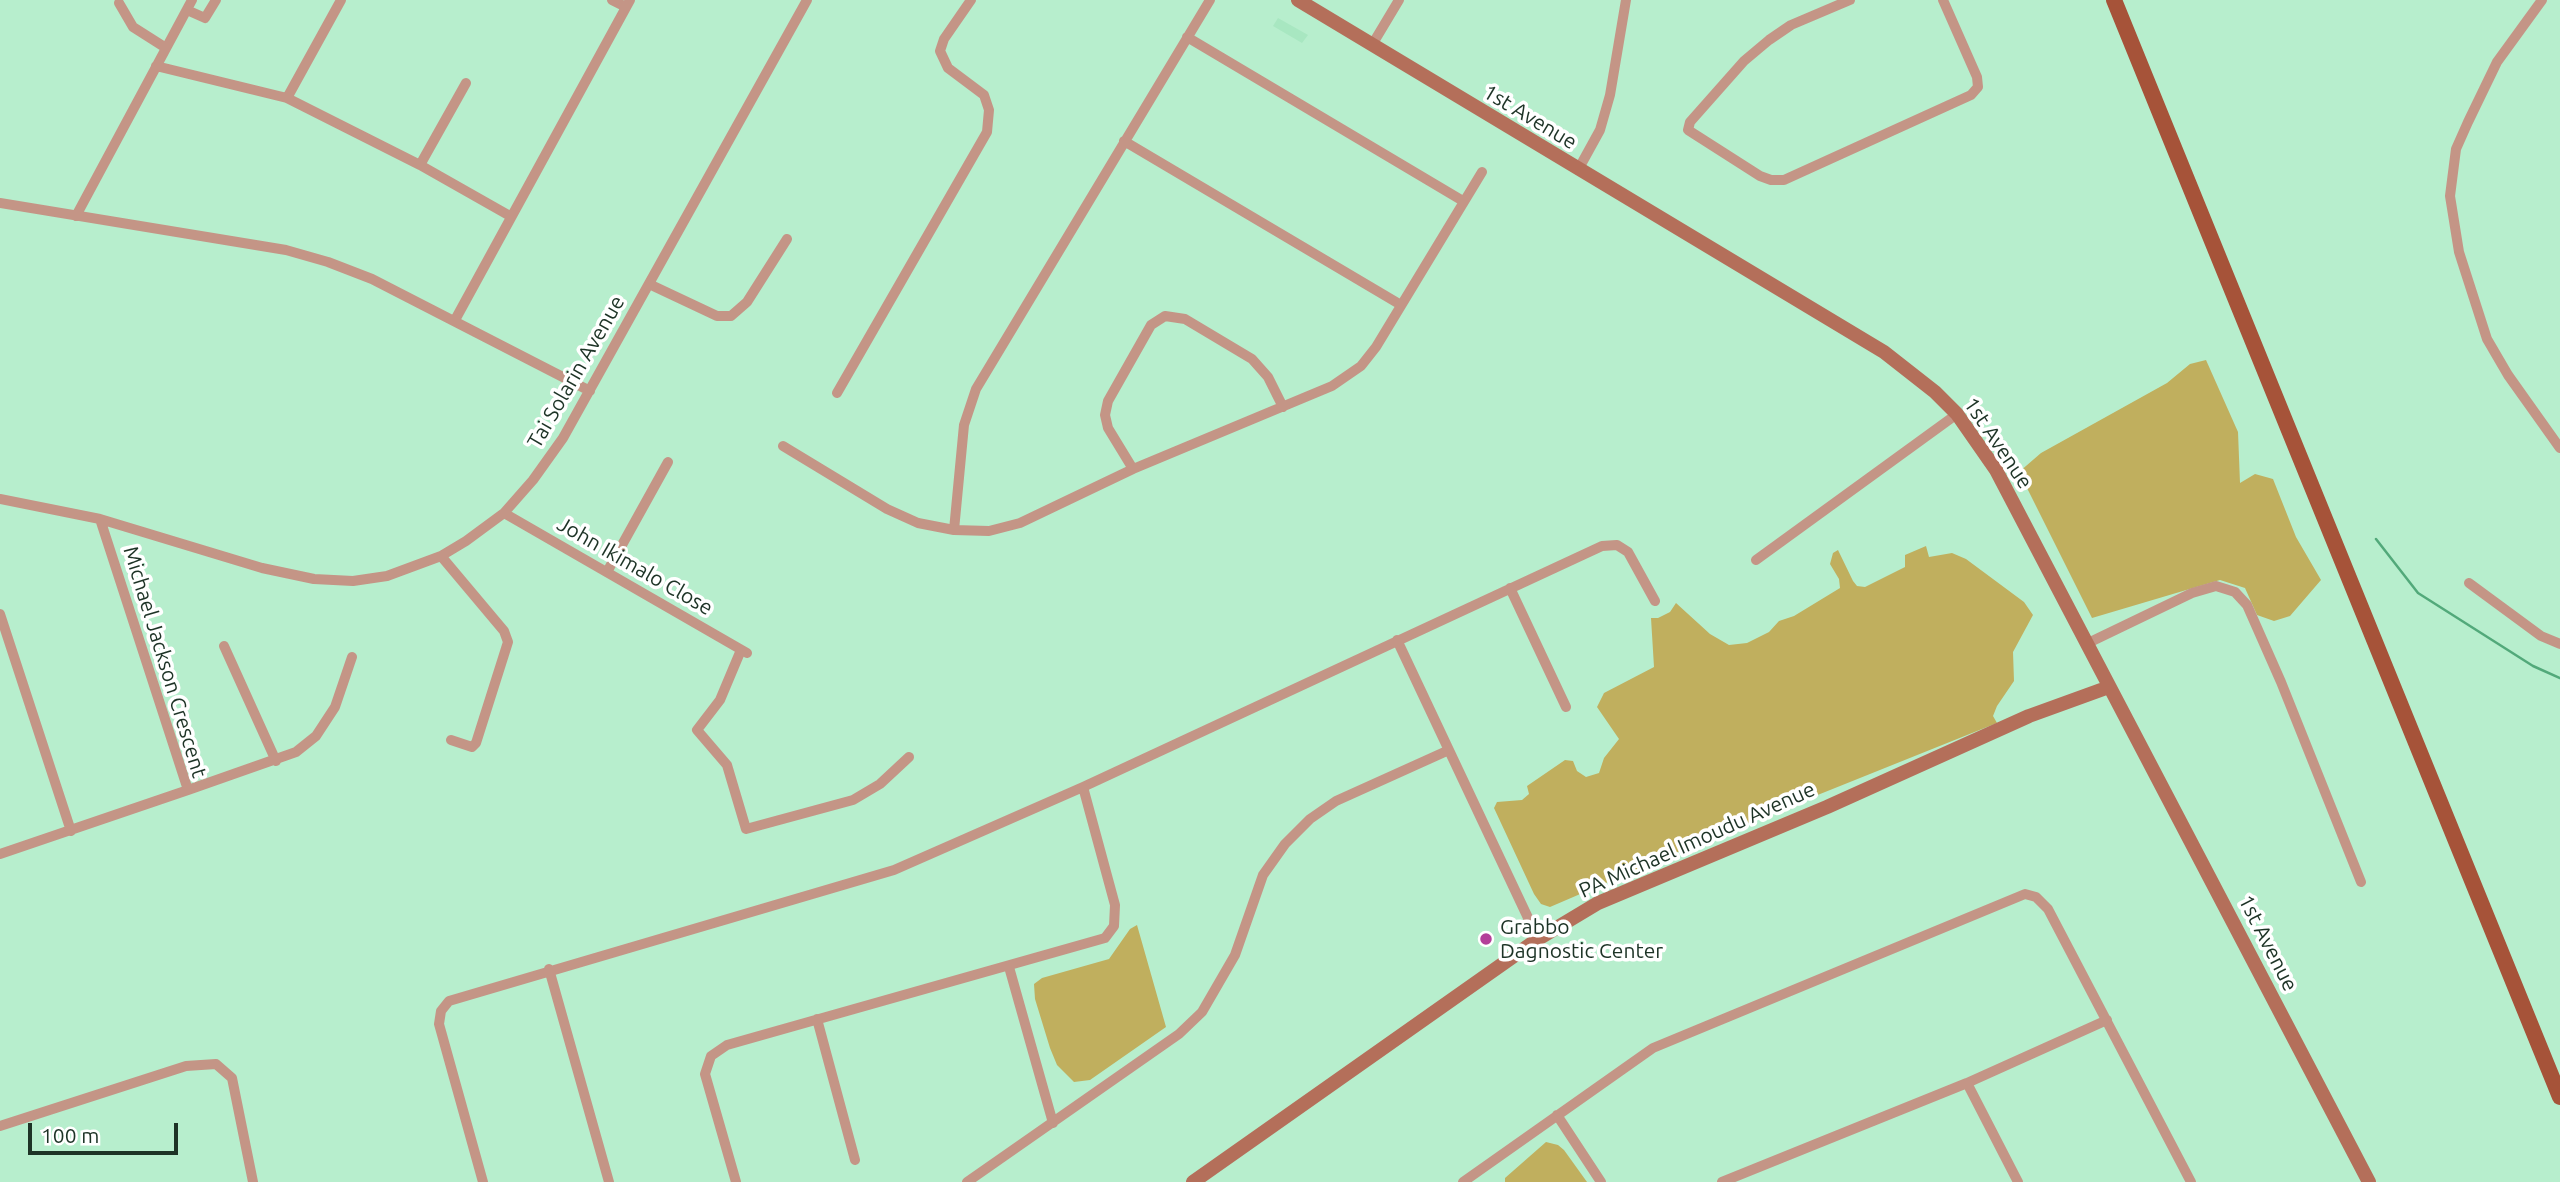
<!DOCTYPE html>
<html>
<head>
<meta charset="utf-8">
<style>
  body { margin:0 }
  #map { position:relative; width:2560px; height:1182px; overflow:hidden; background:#b7eecd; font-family:Ubuntu,sans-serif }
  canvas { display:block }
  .scale { position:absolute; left:28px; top:1123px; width:150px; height:32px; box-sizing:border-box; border:4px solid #1d3326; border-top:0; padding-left:9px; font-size:21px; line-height:24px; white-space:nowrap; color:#1d3326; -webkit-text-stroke:5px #fff; paint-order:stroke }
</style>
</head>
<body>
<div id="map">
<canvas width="2560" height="1182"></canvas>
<div class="scale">100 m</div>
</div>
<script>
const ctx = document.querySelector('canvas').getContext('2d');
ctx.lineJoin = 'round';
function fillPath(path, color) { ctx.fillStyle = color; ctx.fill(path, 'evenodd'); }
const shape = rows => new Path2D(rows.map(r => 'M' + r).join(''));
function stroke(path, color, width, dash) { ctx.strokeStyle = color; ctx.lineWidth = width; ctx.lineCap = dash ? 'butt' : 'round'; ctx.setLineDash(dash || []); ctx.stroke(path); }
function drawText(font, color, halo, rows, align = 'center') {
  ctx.font = font + ' Ubuntu,sans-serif'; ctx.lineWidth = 7; ctx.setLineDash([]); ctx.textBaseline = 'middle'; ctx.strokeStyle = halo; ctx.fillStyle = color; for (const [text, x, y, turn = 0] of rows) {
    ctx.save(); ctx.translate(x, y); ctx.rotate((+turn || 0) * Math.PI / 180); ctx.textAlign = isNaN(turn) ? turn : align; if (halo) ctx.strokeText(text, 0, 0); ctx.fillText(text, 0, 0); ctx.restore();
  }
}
fillPath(shape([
  [1278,18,1308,35,1302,43,1273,26]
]), '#a8e7c1');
fillPath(shape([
  [2206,360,2238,432,2240,483,2255,474,2273,479,2296,537,2321,580,2290,616,2274,621,2257,615,2245,588,2220,580,2092,618,2019,472,2041,453,2167,383,2190,364],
  [1926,546,1929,557,1952,553,1966,559,2024,602,2033,615,2013,652,2014,681,1997,706,1993,716,1997,723,1713,837,1550,907,1541,904,1534,894,1494,808,1497,802,1522,800,1529,794,1527,786,1565,760,1573,761,1577,771,1586,777,1599,773,1604,758,1619,739,1597,707,1604,693,1654,667,1651,618,1658,618,1670,612,1676,603,1710,634,1729,645,1747,643,1769,632,1779,621,1794,616,1840,588,1839,579,1830,564,1833,553,1838,550,1853,581,1857,586,1865,587,1905,567,1905,555],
  [1137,925,1166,1027,1090,1080,1074,1082,1057,1065,1050,1048,1035,999,1034,984,1042,978,1109,959,1130,929],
  [1546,1142,1558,1145,1564,1150,1587,1182,1505,1182,1505,1178]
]), '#c0af5e');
stroke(shape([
  [2376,539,2418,593,2533,666,2560,678]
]), '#52a97a', 2.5);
stroke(shape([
  [612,0,626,7],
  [1850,0,1791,25,1769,40,1744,61,1690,122,1688,130,1760,176,1771,180,1784,180,1971,95,1978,87,1977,77,1943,0],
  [2542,0,2497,62,2468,122,2456,149,2450,196,2459,252,2487,339,2508,375,2560,448],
  [119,3,133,27,166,48],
  [187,10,205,18,216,0],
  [1187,37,1463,201],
  [1372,45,1399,0],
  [156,66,287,98,420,165,510,216],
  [287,98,341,0],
  [1124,141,1401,305],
  [420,165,466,83],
  [1578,170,1600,130,1610,95,1626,0],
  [0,203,286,250,328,262,372,279,590,391],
  [76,216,192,0],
  [649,284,717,316,731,316,747,302,787,239],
  [455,320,630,0],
  [837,393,987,132,989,110,984,95,948,68,940,51,944,39,971,0],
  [783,446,887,509,918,523,954,530,989,531,1020,523,1133,469,1332,386,1361,366,1376,347,1482,172],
  [1133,469,1108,428,1105,415,1108,401,1151,325,1165,316,1185,319,1252,359,1268,377,1283,407],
  [0,499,100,519,262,568,314,579,353,581,387,576,441,556,466,541,504,513,533,480,563,438,807,0],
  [504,513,747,653],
  [954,530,964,425,976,389,1210,0],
  [441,556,504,631,508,642,476,743,472,747,451,740],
  [1756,560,1957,414],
  [607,572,668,462],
  [2469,583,2541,636,2560,644],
  [1510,588,1566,707],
  [0,614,71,831],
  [1397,640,1538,939],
  [2086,644,2192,593,2216,586,2235,592,2247,605,2281,682,2361,882],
  [224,646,276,761],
  [741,650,720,700,697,730,727,765,746,829,853,800,880,784,909,757],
  [188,790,296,752,316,736,335,707,352,657],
  [0,854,188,790,100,519],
  [1009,967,1053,1123],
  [549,969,609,1182],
  [817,1019,855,1160],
  [1967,1083,2018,1182],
  [1557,1115,1601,1182],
  [0,1126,186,1066,216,1064,232,1078,253,1182],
  [483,1182,439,1024,441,1011,449,1001,894,870,1083,787,1602,546,1617,545,1628,552,1655,601],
  [736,1182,705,1074,711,1056,727,1045,1105,938,1114,926,1115,905,1083,787],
  [967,1182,1179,1034,1202,1012,1235,955,1263,875,1285,844,1310,819,1336,801,1449,750],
  [1463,1182,1653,1048,2025,894,2036,897,2048,909,2191,1182],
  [1722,1182,1967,1083,2107,1020]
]), '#c49586', 10);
stroke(shape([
  [1298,0,1884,352,1935,392,1957,414,1996,470,2369,1182],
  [1193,1182,1538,939,1598,903,1827,807,2029,716,2109,687]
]), '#b46f5a', 14);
stroke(shape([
  [2114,0,2560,1097]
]), '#a65339', 16);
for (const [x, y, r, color] of [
  [1486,939,7,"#b33f99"]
]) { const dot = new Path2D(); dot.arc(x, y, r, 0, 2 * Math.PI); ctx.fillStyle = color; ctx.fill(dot); stroke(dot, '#fff', 2.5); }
drawText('21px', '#1d3326', '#fff', [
  ["1st Avenue",1530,117,31],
  ["Tai Solarin Avenue",576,372,-60],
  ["1st Avenue",1998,443,56],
  ["John Ikimalo Close",635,566,30],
  ["Michael Jackson Crescent",165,662,73],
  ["PA Michael Imoudu Avenue",1697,840,-24],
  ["1st Avenue",2268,943,63]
]);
drawText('21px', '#1d3326', '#fff', [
  ["Grabbo",1500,927],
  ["Dagnostic Center",1500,951]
], 'left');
</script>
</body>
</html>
